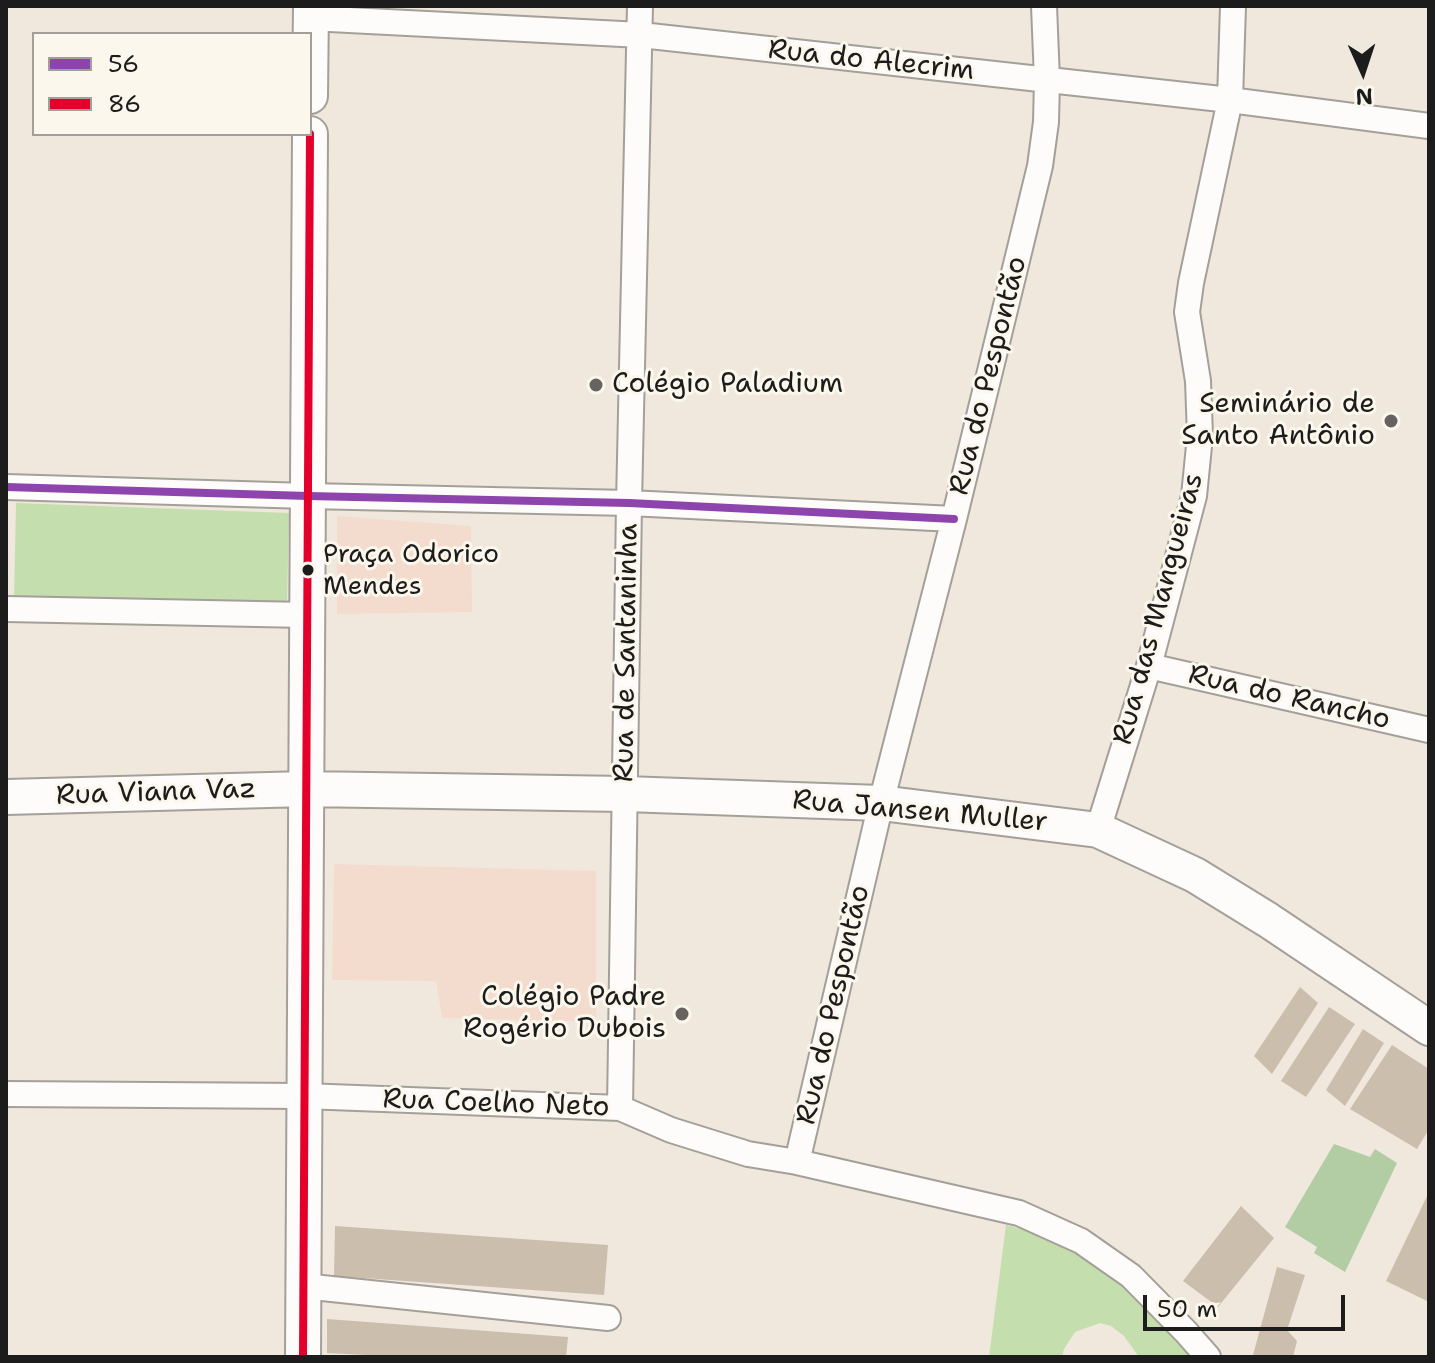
<!DOCTYPE html>
<html>
<head>
<meta charset="utf-8">
<style>
  body { margin:0 }
  #map { position:relative; width:1435px; height:1363px; overflow:hidden; background:#f0e8dd; font-family:"Shantell Sans",sans-serif }
  canvas { display:block }
  .frame { position:absolute; inset:0; border:8px solid #1c1c1c; pointer-events:none }
  .legend { position:absolute; left:32px; top:32px; width:280px; height:104px; box-sizing:border-box; background:#fbf7ec; border:2px solid #a29f99; margin:0; padding:10px 14px; list-style:none; font-size:24px; color:#1c1c1c }
  .legend li { display:flex; align-items:center; gap:16px; height:40px }
  .legend b { width:40px; border:2px solid #a29f99 }
  .north { position:absolute; left:1323px; top:32px; width:80px; height:80px; -webkit-text-stroke:6px #fbf7ec; paint-order:stroke; rotate:177deg; font-size:22px; font-weight:700; line-height:32px; text-align:center; color:#1c1c1c }
  .north::after { content:''; display:block; margin:auto; width:28px; height:36px; background:#1c1c1c; clip-path:polygon(50% 0,100% 100%,50% 72%,0 100%) }
  .scale { position:absolute; left:1143px; top:1295px; width:202px; height:36px; box-sizing:border-box; border:4px solid #1c1c1c; border-top:0; padding-left:10px; font-size:24px; line-height:28px; white-space:nowrap; color:#1c1c1c; -webkit-text-stroke:6px #fbf7ec; paint-order:stroke }
</style>
</head>
<body>
<div id="map">
<canvas width="1435" height="1363"></canvas>
<div class="frame"></div>
<ul class="legend">
<li><b style="height:10px;background:#8e44ad"></b>56</li>
<li><b style="height:10px;background:#e4002b"></b>86</li>
</ul>
<div class="north">N</div>
<div class="scale">50 m</div>
</div>
<script>
const ctx = document.querySelector('canvas').getContext('2d');
ctx.lineJoin = 'round';
function fillPath(path, color) { ctx.fillStyle = color; ctx.fill(path, 'evenodd'); }
const shape = rows => new Path2D(rows.map(r => 'M' + r).join(''));
function stroke(path, color, width, dash) { ctx.strokeStyle = color; ctx.lineWidth = width; ctx.lineCap = dash ? 'butt' : 'round'; ctx.setLineDash(dash || []); ctx.stroke(path); }
function drawText(font, color, halo, rows, align = 'center') {
  ctx.font = font + ' "Shantell Sans",sans-serif'; ctx.lineWidth = 6; ctx.setLineDash([]); ctx.textBaseline = 'middle'; ctx.strokeStyle = halo; ctx.fillStyle = color; for (const [text, x, y, turn = 0] of rows) {
    ctx.save(); ctx.translate(x, y); ctx.rotate((+turn || 0) * Math.PI / 180); ctx.textAlign = isNaN(turn) ? turn : align; if (halo) ctx.strokeText(text, 0, 0); ctx.fillText(text, 0, 0); ctx.restore();
  }
}
fillPath(shape([
  [337,516,471,526,472,612,337,614],
  [334,864,596,871,596,1022,442,1018,436,981,332,980]
]), '#f3dcce');
fillPath(shape([
  [16,503,289,513,287,605,14,600],
  [1006,1225,1059,1239,1115,1276,1148,1306,1190,1357,1139,1357,1124,1336,1111,1326,1100,1323,1075,1332,1064,1349,1062,1357,989,1357]
]), '#c4deae');
fillPath(shape([
  [1334,1144,1370,1157,1375,1149,1397,1163,1345,1272,1314,1253,1317,1247,1285,1227]
]), '#b2cda3');
fillPath(shape([
  [1300,987,1318,1003,1272,1074,1254,1056],
  [1329,1007,1355,1024,1306,1097,1281,1081],
  [1363,1029,1384,1043,1345,1106,1326,1090],
  [1392,1045,1429,1069,1429,1129,1417,1149,1350,1109],
  [1429,1192,1429,1302,1386,1281],
  [1241,1206,1274,1238,1218,1307,1183,1281],
  [335,1226,608,1245,604,1295,334,1276],
  [1277,1267,1305,1275,1287,1330,1297,1341,1293,1357,1260,1357,1253,1355],
  [327,1319,568,1337,566,1357,405,1357,327,1353]
]), '#ccbeac');
const street = shape([
  [310,18,641,35,1230,100,1429,126],
  [6,487,308,496,629,503,954,519],
  [6,609,307,615],
  [1149,666,1429,730],
  [1098,830,1149,666,1194,496,1200,436,1198,381,1187,312,1191,283,1230,100,1233,6],
  [6,1094,304,1096,620,1108,671,1130,748,1154,797,1162,1019,1213,1081,1241,1131,1276,1186,1332,1208,1357],
  [620,1108,629,503,640,6],
  [797,1162,881,803,954,519,1040,166,1046,122,1047,80,1044,6],
  [303,1286,608,1318]
]);
const secondary = shape([
  [310,96,311,6],
  [6,797,306,789,625,794,881,803,1098,830,1195,875,1268,920,1429,1028],
  [303,1357,310,134]
]);
stroke(street, '#a49f99', 28);
stroke(secondary, '#a49f99', 38);
stroke(street, '#fdfcfa', 24);
stroke(secondary, '#fdfcfa', 34);
stroke(shape([
  [6,487,308,496,629,503,954,519]
]), '#8e44ad', 8);
stroke(shape([
  [303,1357,310,134]
]), '#e4002b', 8);
for (const [x, y, r, color] of [
  [596,385,8,"#666360"],
  [1391,421,8,"#666360"],
  [308,570,7,"#1c1c1c"],
  [682,1014,8,"#666360"]
]) { const dot = new Path2D(); dot.arc(x, y, r, 0, 2 * Math.PI); ctx.fillStyle = color; ctx.fill(dot); stroke(dot, '#fbf7ec', 3); }
drawText('26px', '#1c1c1c', '#fbf7ec', [
  ["Praça Odorico",323,555],
  ["Mendes",323,587]
], 'left');
drawText('28px', '#1c1c1c', '#fbf7ec', [
  ["Rua do Alecrim",871,61,6],
  ["Rua do Pespontão",989,376,-76],
  ["Rua das Mangueiras",1159,609,-75],
  ["Rua de Santaninha",627,653,-89],
  ["Rua do Rancho",1289,698,13],
  ["Rua Viana Vaz",156,793,-2],
  ["Rua Jansen Muller",920,812,5],
  ["Rua do Pespontão",834,1005,-77],
  ["Rua Coelho Neto",496,1104,2]
]);
drawText('28px', '#1c1c1c', '#fbf7ec', [
  ["Colégio Paladium",612,385,"left"],
  ["Seminário de",1375,405],
  ["Santo Antônio",1375,437],
  ["Colégio Padre",666,998],
  ["Rogério Dubois",666,1030]
], 'right');
</script>
</body>
</html>
